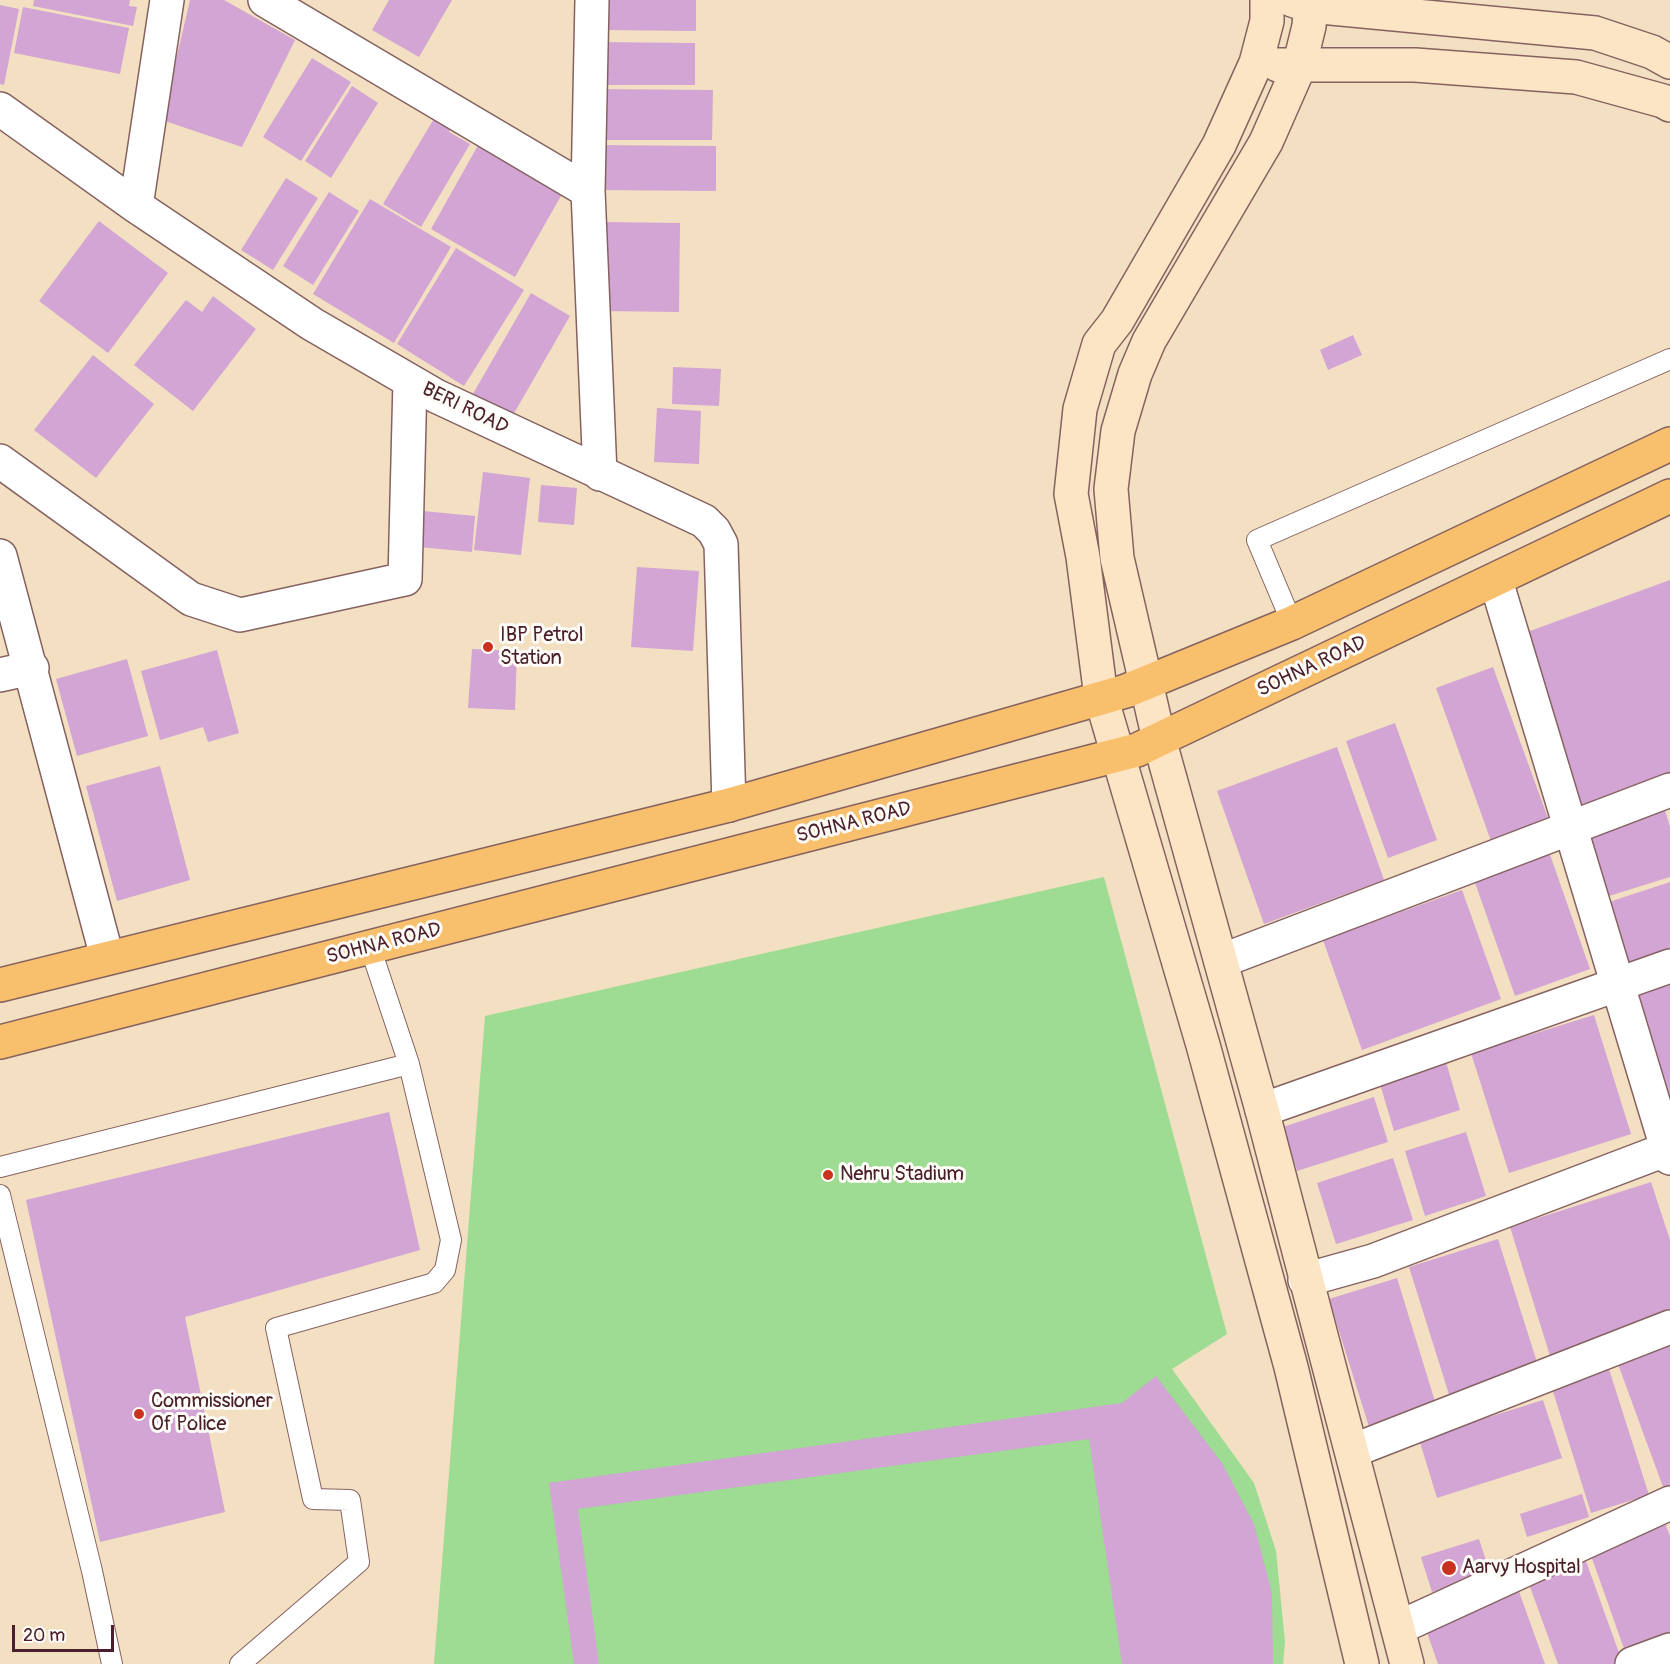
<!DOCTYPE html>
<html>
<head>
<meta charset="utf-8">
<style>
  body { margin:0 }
  #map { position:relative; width:1670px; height:1664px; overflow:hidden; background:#f3dfc2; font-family:Pangolin,sans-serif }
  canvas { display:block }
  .scale { position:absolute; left:12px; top:1625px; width:102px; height:27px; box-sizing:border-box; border:3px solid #4a1f2b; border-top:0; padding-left:8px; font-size:18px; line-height:21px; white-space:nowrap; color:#4a1f2b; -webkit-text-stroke:4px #fdfcf7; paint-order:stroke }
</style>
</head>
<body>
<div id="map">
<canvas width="1670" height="1664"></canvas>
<div class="scale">20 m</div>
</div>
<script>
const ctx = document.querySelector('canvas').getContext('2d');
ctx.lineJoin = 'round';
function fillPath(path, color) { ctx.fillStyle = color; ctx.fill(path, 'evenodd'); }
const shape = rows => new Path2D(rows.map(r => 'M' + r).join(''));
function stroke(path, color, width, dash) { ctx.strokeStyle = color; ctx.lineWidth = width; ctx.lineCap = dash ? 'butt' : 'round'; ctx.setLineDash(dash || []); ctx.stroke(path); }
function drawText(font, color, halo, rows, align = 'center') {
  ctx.font = font + ' Pangolin,sans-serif'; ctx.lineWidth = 6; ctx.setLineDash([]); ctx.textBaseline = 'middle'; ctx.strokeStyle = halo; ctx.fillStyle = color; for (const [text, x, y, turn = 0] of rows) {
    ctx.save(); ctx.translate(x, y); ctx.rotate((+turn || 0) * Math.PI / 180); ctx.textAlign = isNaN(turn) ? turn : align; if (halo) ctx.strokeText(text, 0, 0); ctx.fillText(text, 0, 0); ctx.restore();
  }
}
fillPath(shape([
  [1104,877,1227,1334,1172,1369,1254,1483,1276,1551,1285,1642,1283,1664,434,1664,485,1016]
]), '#9ddc92');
fillPath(shape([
  [34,0,130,0,129,6,137,7,133,26,33,6],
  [190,0,224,0,295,40,242,147,162,120],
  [389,0,452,0,419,57,372,30],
  [602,0,696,0,696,31,602,30],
  [0,5,19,9,4,85,0,84],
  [23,7,129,28,120,74,14,53],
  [595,42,695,43,695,85,594,85],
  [312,58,351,82,301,161,263,137],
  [352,86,378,103,331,178,305,161],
  [593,89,713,90,712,140,592,140],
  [438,112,454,122,449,132,470,144,421,227,383,204],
  [481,140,566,187,515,277,431,229],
  [593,145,716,146,716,191,593,190],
  [286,178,318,198,273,270,241,250],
  [329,192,359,211,313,285,283,266],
  [370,199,451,247,394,343,313,294],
  [99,221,168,273,108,353,39,301],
  [602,222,680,223,679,312,601,311],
  [456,248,524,290,464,386,397,344],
  [531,293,570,316,509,422,470,399],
  [213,296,256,329,193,411,134,365,186,300,202,312],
  [1353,335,1362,355,1328,370,1320,350],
  [93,355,154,404,96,478,34,430],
  [673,367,721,369,719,406,672,404],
  [657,408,701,411,699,464,654,462],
  [483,472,530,478,521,555,474,550],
  [541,485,577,488,574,525,538,522],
  [423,511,475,516,472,552,419,547],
  [637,567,699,571,693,651,631,647],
  [1670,580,1670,784,1583,815,1519,635],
  [472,649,517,651,515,710,468,708],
  [217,650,239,733,208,742,203,727,160,740,141,671],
  [127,659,148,736,77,756,56,679],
  [1493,667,1549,821,1491,841,1436,688],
  [1395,723,1437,840,1388,858,1346,741],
  [1337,747,1384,880,1264,924,1217,791],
  [160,766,190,880,117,901,86,786],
  [1664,807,1670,827,1670,877,1609,896,1589,831],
  [1547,846,1590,969,1515,996,1472,874],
  [1670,882,1670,948,1628,962,1609,902],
  [1462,890,1501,999,1362,1050,1323,940],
  [1670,974,1670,1104,1630,987],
  [1594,1015,1631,1134,1509,1173,1471,1053],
  [1446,1062,1460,1110,1394,1131,1380,1084],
  [1374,1097,1388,1142,1297,1171,1283,1127],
  [389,1112,420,1250,185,1317,225,1512,100,1542,26,1200],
  [1466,1132,1486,1196,1425,1216,1405,1151],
  [1393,1158,1413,1220,1336,1244,1317,1183],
  [1651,1182,1670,1240,1670,1321,1551,1359,1510,1227],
  [1498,1239,1541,1375,1452,1404,1409,1267],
  [1397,1278,1437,1408,1370,1430,1329,1299],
  [1670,1346,1670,1485,1663,1487,1618,1364],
  [1608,1366,1649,1495,1591,1513,1551,1385],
  [1156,1376,1222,1463,1254,1524,1272,1593,1273,1664,1122,1664,1089,1439,578,1509,599,1664,574,1664,549,1483,1122,1403],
  [1543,1400,1562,1458,1437,1498,1419,1439],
  [1582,1494,1589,1517,1527,1537,1520,1514],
  [1665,1523,1670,1536,1670,1641,1627,1657,1589,1550],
  [1479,1539,1490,1573,1432,1592,1421,1557],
  [1583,1553,1622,1661,1615,1664,1558,1664,1525,1573],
  [1517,1586,1545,1664,1438,1664,1423,1621]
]), '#d2a5d4');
const lane = shape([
  [1292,623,1257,540,1670,359],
  [0,1167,409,1064],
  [0,1195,92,1571,112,1664],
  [240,1664,359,1562,350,1500,313,1499,276,1328,434,1283,445,1270,451,1240,409,1064,370,947]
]);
const street = shape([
  [265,0,588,191],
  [592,0,588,191,600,474],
  [0,109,136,206,312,324,436,396,704,521,714,531,721,544,729,805],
  [136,206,167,0],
  [0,461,191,599,240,615,405,579,410,381],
  [0,556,107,957],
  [1496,581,1670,1158],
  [0,675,32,668],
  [1221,961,1670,790],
  [1262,1110,1670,966],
  [1305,1280,1373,1261,1670,1148],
  [1352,1451,1670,1327],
  [1398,1628,1670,1503],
  [1632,1664,1670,1650]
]);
const secondary = shape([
  [1267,0,1267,21,1256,63,1219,145,1117,321,1099,344,1080,409,1071,494,1083,557,1101,697,1203,1045,1291,1367,1362,1664],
  [1292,0,1310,6,1595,33,1652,52,1670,62],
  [1311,0,1309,26,1299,67,1266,142,1149,341,1135,374,1118,431,1111,489,1117,558,1159,739,1262,1110,1407,1664],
  [1278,65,1415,65,1576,77,1663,101,1670,105]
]);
const primary = shape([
  [0,985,729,805,1126,691,1292,623,1670,444],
  [0,1042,1137,750,1670,496]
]);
stroke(lane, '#856260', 22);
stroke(street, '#856260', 36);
stroke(secondary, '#856260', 36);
stroke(primary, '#856260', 36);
stroke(lane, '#fff', 20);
stroke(street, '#fff', 33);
stroke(secondary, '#fce5c4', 33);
stroke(primary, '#f8bf6c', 33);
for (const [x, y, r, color] of [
  [488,647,6,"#c8321e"],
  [828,1175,6,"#c8321e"],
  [139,1414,6,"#c8321e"],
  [1449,1568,8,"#c8321e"]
]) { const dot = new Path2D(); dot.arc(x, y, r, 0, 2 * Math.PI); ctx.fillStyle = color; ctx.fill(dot); stroke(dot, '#fdfcf7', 2); }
drawText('20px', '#4a1f2b', '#fdfcf7', [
  ["BERI ROAD",465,409,26],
  ["SOHNA ROAD",1312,667,-25],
  ["SOHNA ROAD",854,823,-14],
  ["SOHNA ROAD",384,944,-14]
]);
drawText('20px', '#4a1f2b', '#fdfcf7', [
  ["IBP Petrol",500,636],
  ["Station",500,659],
  ["Nehru Stadium",840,1175],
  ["Commissioner",151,1402],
  ["Of Police",151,1425],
  ["Aarvy Hospital",1462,1568]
], 'left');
</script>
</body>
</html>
